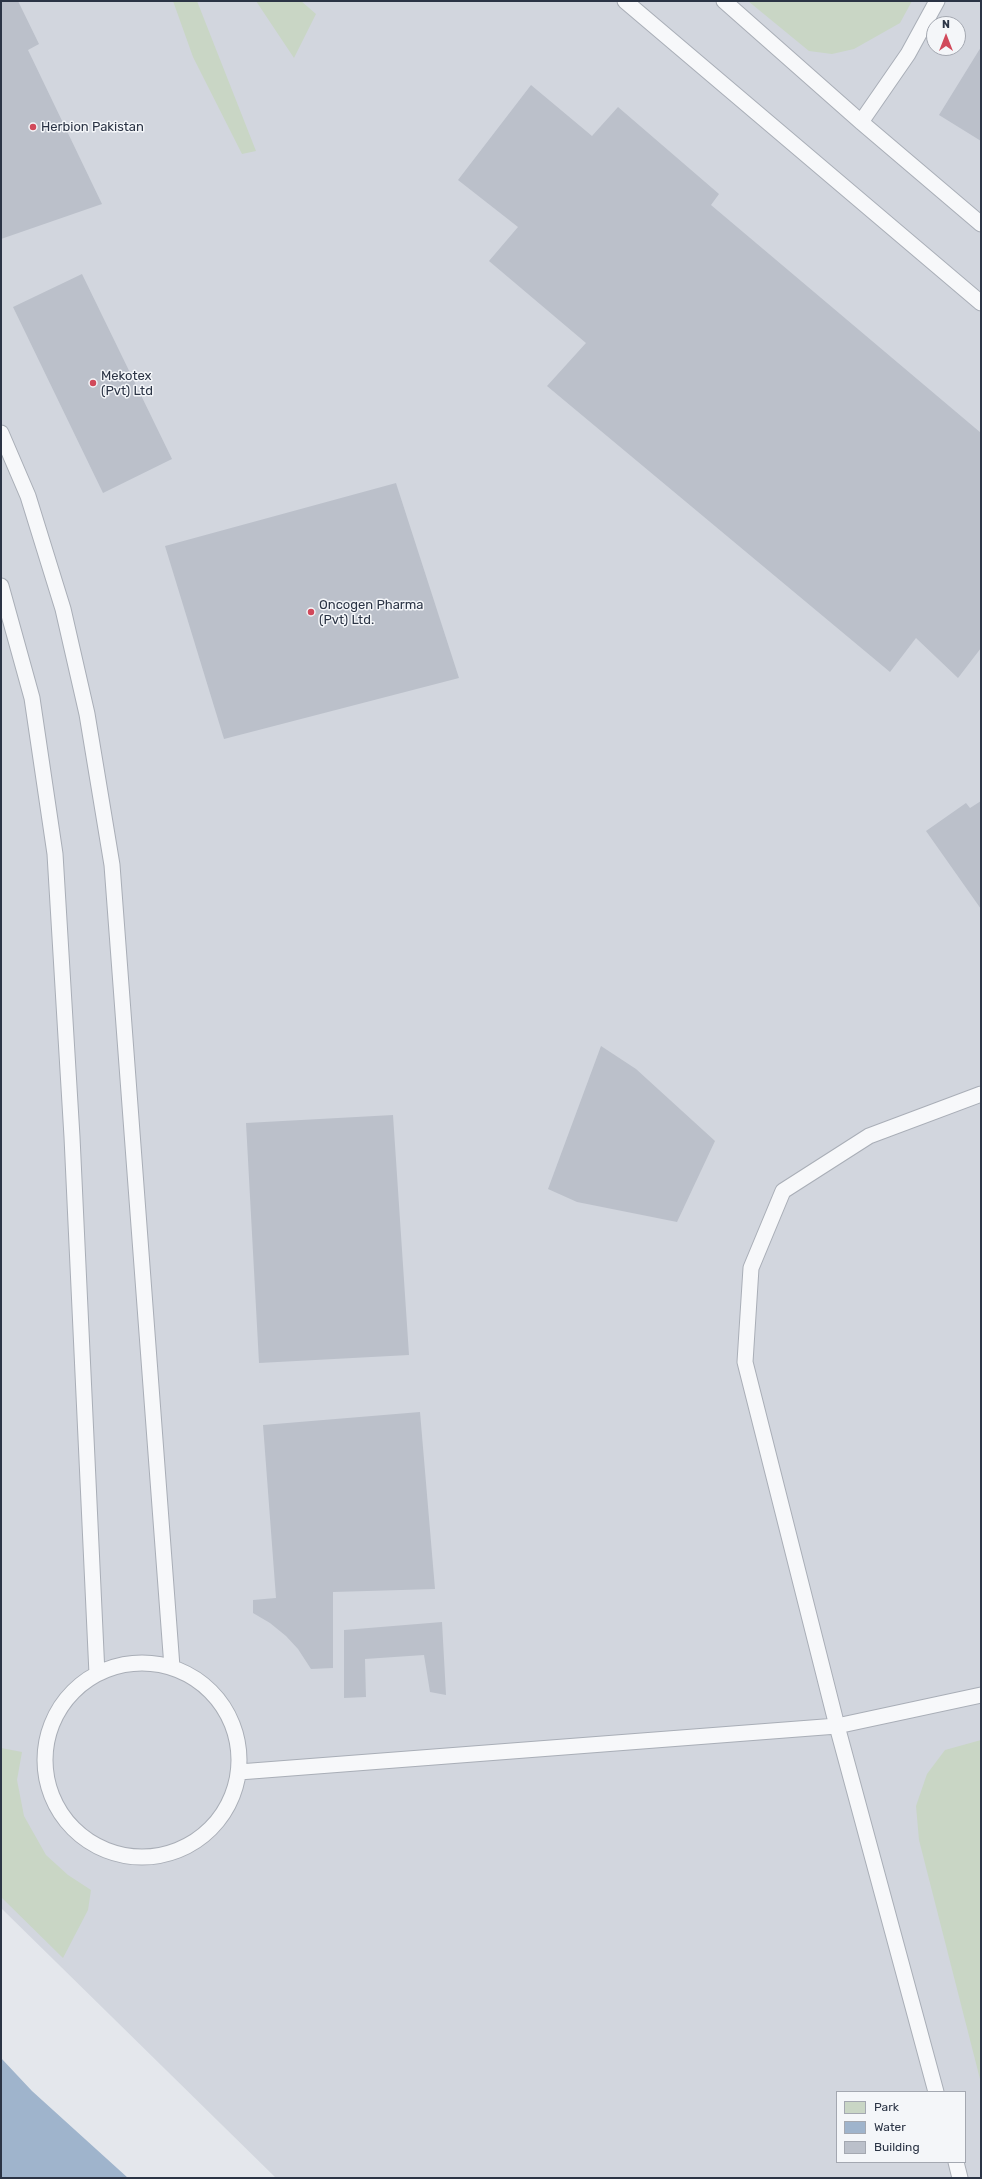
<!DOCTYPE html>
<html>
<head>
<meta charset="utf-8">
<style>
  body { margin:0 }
  #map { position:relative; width:982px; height:2179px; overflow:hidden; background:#e4e7ec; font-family:Rubik,sans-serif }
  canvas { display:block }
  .frame { position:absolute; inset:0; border:2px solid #2b3445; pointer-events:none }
  .legend { position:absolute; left:836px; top:2091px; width:130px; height:72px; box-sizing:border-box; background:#f4f6f9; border:1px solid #a4a8b1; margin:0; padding:5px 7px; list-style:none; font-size:12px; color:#2b3445 }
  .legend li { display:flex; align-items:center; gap:8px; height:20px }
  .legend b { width:20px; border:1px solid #a4a8b1 }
  .north { position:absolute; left:926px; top:16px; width:40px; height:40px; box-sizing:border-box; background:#f4f6f9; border:1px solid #a4a8b1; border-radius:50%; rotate:0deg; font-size:11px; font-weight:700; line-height:16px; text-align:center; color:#2b3445 }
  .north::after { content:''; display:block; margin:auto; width:14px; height:18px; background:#d1495b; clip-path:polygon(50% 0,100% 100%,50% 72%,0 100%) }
</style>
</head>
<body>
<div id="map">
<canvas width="982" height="2179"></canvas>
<div class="frame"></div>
<ul class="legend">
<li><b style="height:11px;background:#c9d6c5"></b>Park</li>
<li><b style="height:11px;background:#9fb4cc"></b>Water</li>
<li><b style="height:11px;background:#bbc0ca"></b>Building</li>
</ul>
<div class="north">N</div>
</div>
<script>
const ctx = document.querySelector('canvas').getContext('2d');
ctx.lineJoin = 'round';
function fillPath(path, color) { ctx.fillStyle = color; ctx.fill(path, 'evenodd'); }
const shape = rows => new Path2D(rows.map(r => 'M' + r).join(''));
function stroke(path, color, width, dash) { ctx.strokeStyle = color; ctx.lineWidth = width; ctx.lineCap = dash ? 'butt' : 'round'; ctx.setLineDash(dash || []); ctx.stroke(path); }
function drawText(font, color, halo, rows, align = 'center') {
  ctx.font = font + ' Rubik,sans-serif'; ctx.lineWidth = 3; ctx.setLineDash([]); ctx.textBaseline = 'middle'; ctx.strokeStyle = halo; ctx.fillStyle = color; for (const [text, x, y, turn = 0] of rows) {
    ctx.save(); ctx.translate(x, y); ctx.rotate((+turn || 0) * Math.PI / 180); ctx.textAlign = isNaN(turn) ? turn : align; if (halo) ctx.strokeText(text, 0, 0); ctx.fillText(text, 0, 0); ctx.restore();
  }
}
fillPath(shape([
  [1,1,981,1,981,2178,276,2178,1,1908],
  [934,24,958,24,958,48,934,48],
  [837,2092,965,2092,965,2162,837,2162]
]), '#d2d6de');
fillPath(shape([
  [173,1,197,1,256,151,242,154,193,57],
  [256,1,301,1,316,14,294,58],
  [748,1,912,1,900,23,854,49,832,54,809,51],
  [981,1740,981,2083,919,1840,916,1806,927,1774,945,1750],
  [1,1748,22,1752,17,1780,24,1816,46,1855,68,1875,91,1890,88,1910,63,1958,1,1897]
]), '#c9d6c5');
fillPath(shape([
  [1,2058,32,2091,128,2178,1,2178]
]), '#9fb4cc');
fillPath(shape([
  [1,1,18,1,39,44,28,50,102,204,1,239],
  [981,47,981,141,939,115],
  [531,85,592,136,618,107,719,194,711,205,981,433,981,648,958,678,916,638,890,672,547,386,586,343,489,261,518,227,458,180],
  [82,274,172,459,103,493,13,307],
  [396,483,459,678,224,739,165,546],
  [981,801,981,909,926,831,966,803,970,808],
  [601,1046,636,1069,715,1141,677,1222,577,1202,548,1189],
  [393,1115,409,1355,259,1363,246,1123],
  [420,1412,435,1589,333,1592,333,1668,311,1669,298,1649,286,1636,270,1623,253,1613,253,1600,276,1598,263,1425],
  [442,1622,446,1695,430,1692,424,1655,365,1659,366,1697,344,1698,344,1630]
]), '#bbc0ca');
const lane = shape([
  [625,1,981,303],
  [724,1,861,122,981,224],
  [861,122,908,54,937,1],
  [1,433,28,496,63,609,87,714,112,865,172,1667],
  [1,586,32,698,55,854,72,1137,97,1674],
  '45 1760a97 97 0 1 1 194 0a97 97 0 1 1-194 0Z',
  [239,1772,837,1726,981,1695],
  [936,2092,837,1726,745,1362,751,1268,783,1191,869,1136,981,1094],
  [956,2162,960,2178]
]);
stroke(lane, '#a9aeb7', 17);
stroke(lane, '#f7f8fa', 15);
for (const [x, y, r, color] of [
  [33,127,4,"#d1495b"],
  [93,383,4,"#d1495b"],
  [311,612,4,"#d1495b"]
]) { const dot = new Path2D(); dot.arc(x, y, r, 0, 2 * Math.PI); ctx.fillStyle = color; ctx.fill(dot); stroke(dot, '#f4f6f9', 1.5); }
drawText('13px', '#2b3445', '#f4f6f9', [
  ["Herbion Pakistan",41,127],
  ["Mekotex",101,376],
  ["(Pvt) Ltd",101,391],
  ["Oncogen Pharma",319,605],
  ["(Pvt) Ltd.",319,620]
], 'left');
</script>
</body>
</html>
